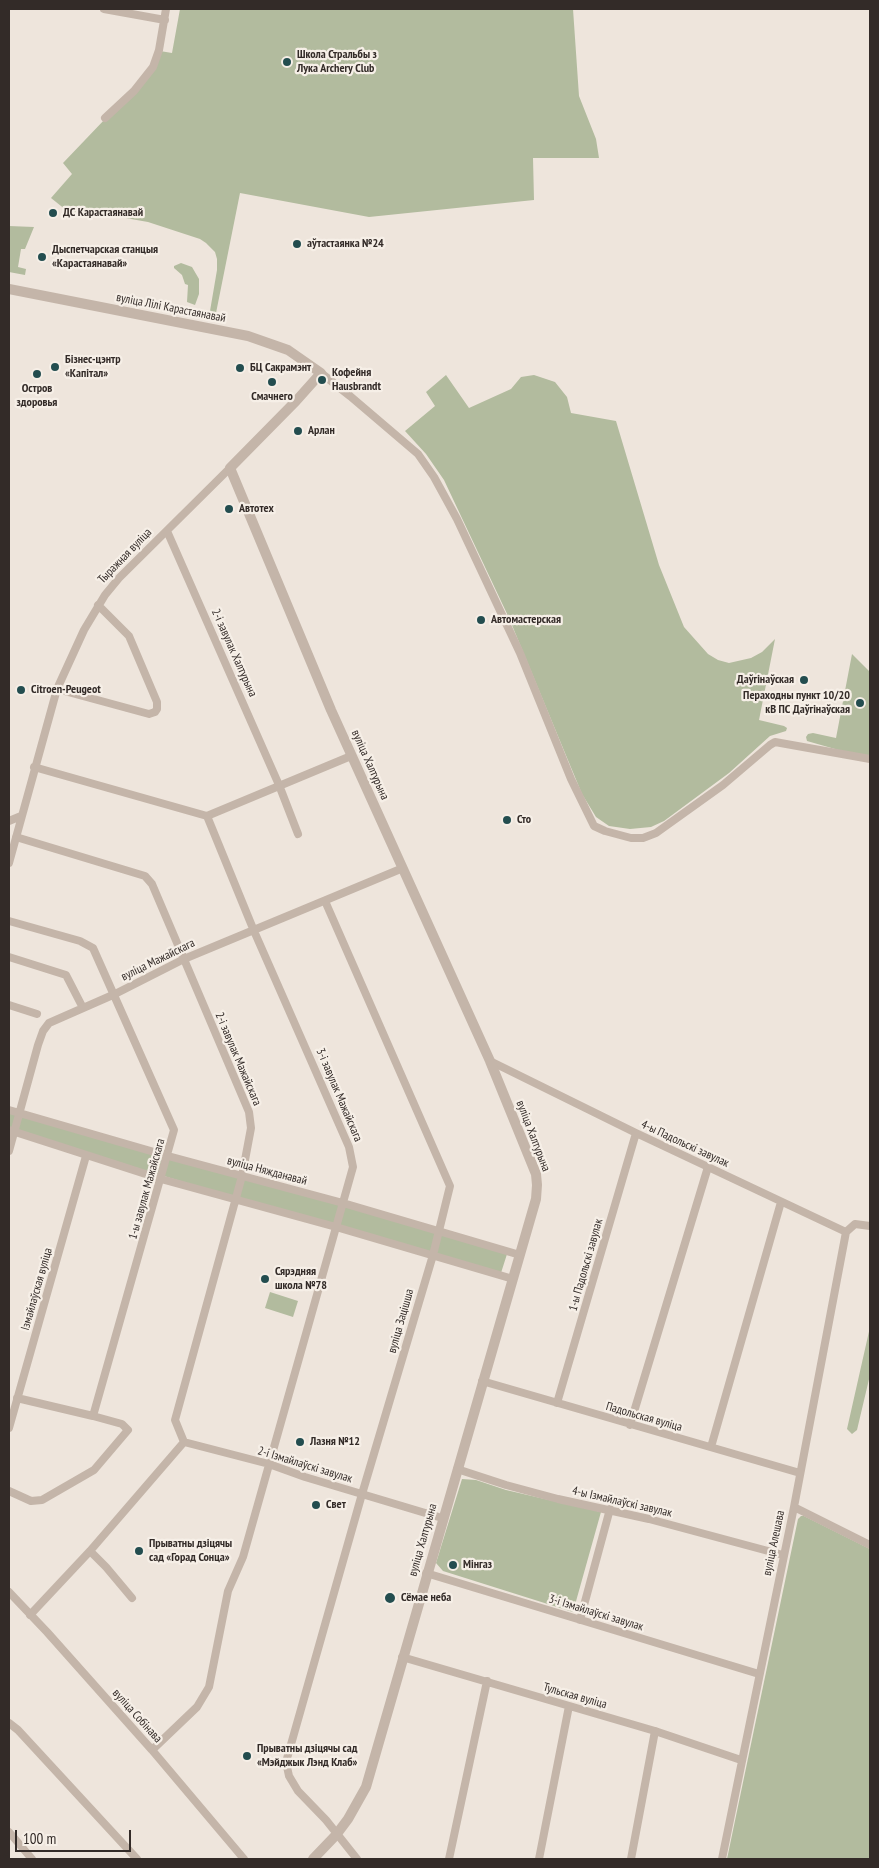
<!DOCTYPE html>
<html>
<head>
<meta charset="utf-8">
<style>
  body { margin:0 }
  #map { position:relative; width:879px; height:1868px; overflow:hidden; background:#eee5dc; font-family:"PT Sans Narrow",sans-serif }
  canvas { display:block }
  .frame { position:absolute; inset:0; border:10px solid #332b28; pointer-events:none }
  .scale { position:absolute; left:15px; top:1830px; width:116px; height:22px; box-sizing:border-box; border:2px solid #332b28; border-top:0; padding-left:6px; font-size:15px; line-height:18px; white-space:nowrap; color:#332b28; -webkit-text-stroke:4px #f6efe7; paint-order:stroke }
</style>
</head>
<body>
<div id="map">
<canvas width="879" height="1868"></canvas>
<div class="frame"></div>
<div class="scale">100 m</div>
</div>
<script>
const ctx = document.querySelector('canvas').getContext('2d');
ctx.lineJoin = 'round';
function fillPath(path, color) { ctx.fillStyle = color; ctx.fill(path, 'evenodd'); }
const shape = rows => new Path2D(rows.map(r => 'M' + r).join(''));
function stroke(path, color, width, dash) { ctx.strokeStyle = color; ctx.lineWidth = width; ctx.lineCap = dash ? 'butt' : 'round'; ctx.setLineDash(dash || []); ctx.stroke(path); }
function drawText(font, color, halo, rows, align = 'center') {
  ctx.font = font + ' "PT Sans Narrow",sans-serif'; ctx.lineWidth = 4.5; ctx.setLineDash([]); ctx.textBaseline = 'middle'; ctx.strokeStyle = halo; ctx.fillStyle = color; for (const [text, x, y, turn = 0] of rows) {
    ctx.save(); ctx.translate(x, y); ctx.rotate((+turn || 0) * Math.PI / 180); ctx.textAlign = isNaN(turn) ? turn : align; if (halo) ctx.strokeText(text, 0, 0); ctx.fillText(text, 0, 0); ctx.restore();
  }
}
fillPath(shape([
  [180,9,573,9,579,96,596,139,599,158,533,158,534,200,369,217,240,193,216,313,210,311,217,270,217,259,215,252,206,243,200,239,148,222,97,213,71,214,51,198,72,174,63,163,106,118,135,92,160,51,172,53],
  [9,226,34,227,25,249,21,249,18,267,26,269,25,275,9,272],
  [181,263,192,267,199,279,199,294,195,305,187,302,188,285,185,284,182,275,174,268,174,266],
  [446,375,469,408,511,389,521,377,534,375,555,382,567,397,571,413,616,421,659,565,684,627,708,654,718,660,729,663,751,658,762,652,775,639,759,720,784,726,787,728,786,731,770,736,729,773,664,821,651,827,630,829,609,826,596,817,582,794,509,618,444,480,426,454,405,431,435,406,426,392],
  [852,654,870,672,870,759,807,741,806,737,808,734,813,733,836,738],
  [9,1110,508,1251,500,1276,9,1130],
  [270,1292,298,1301,293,1317,265,1308],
  [870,1327,870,1375,857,1430,852,1434,847,1429],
  [462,1479,476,1480,506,1490,601,1512,573,1612,443,1571,436,1563],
  [801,1516,804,1516,870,1549,870,1859,727,1859,798,1519]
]), '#b2bb9e');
stroke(shape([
  [104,9,165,20],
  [105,118,134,91,153,67,159,50,166,9],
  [321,373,350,396,418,454,434,477,457,519,520,653,571,779,594,826,605,831,631,838,643,838,656,833,723,785,770,745,775,742,870,759],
  [167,531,279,785,298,834],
  [57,689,149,714,155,712,157,709,157,702,129,636,98,605],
  [34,767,207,816],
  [207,816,351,756],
  [9,821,21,816],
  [16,837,145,876,152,884,249,1112,251,1128,242,1176,175,1420,184,1442,269,1464,305,1477,442,1518],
  [9,863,57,689,84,630,105,595,119,578,230,468],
  [325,901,450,1186,433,1255,362,1494,286,1762,289,1776,298,1791,326,1820,357,1859],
  [9,921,80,941,93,948,174,1130,93,1416],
  [9,957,66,975,83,1008],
  [9,1005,37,1014],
  [490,1061,636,1133,846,1232],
  [9,1110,168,1156,343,1203,520,1255],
  [9,1130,161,1179,336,1227,513,1279],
  [9,1151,38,1045,43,1031,49,1023,115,994,184,959,403,868],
  [482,1381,800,1473],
  [557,1403,636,1133],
  [630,1425,708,1167],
  [9,1428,86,1156],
  [711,1447,781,1202],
  [457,1469,506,1485,558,1499,649,1519,783,1555],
  [9,1491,31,1501,42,1500,94,1470,128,1430,122,1424,93,1416,17,1398],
  [794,1507,870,1545],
  [90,1551,106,1567,132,1598],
  [426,1573,759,1674],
  [9,1592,47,1632,152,1750,244,1859],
  [30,1615,90,1551,184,1442],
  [580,1620,610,1509],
  [402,1657,655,1731,741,1760],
  [9,1723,18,1730,137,1859],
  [152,1750,197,1707,209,1687,228,1591,243,1557,353,1167,349,1147,254,931,207,816],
  [9,1832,32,1859],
  [449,1859,487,1681],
  [539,1859,569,1706],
  [631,1859,655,1731],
  [722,1859,794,1507,846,1232,855,1224,870,1226]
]), '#c4b5a9', 8);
stroke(shape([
  [9,289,248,336,288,350,321,373,296,401,230,468,331,710,490,1061,536,1174,537,1185,536,1199,366,1787,348,1819,336,1835,313,1859]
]), '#c4b5a9', 10);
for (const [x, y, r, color] of [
  [287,62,5,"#234d4f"],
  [53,213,5,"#234d4f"],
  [297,244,5,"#234d4f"],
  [42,257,5,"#234d4f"],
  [55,367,5,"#234d4f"],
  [240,368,5,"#234d4f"],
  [37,374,5,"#234d4f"],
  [322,380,5,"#234d4f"],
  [272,382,5,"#234d4f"],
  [298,431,5,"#234d4f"],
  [229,509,5,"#234d4f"],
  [481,620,5,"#234d4f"],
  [804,680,5,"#234d4f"],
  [21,690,5,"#234d4f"],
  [860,703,5,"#234d4f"],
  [507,820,5,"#234d4f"],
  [265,1279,5,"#234d4f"],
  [300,1442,5,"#234d4f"],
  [316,1505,5,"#234d4f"],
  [139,1551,5,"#234d4f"],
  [453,1565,5,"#234d4f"],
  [390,1598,6,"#234d4f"],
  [247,1756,5,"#234d4f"]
]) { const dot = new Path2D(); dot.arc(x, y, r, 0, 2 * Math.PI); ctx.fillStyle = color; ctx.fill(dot); stroke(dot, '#f6efe7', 2); }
drawText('bold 12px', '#332b28', '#f6efe7', [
  ["Школа Стральбы з",297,55],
  ["Лука Archery Club",297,69],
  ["ДС Карастаянавай",63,213],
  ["аўтастаянка №24",307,244],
  ["Дыспетчарская станцыя",52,250],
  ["«Карастаянавай»",52,264],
  ["Бізнес-цэнтр",65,360],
  ["«Капітал»",65,374],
  ["БЦ Сакрамэнт",250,368],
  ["Кофейня",332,373],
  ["Hausbrandt",332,387],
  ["Остров",37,389,"center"],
  ["здоровья",37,403,"center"],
  ["Смачнего",272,397,"center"],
  ["Арлан",308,431],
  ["Автотех",239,509],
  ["Автомастерская",491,620],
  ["Даўгінаўская",794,680,"right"],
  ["Citroen-Peugeot",31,690],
  ["Пераходны пункт 10/20",850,696,"right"],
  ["кВ ПС Даўгінаўская",850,710,"right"],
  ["Сто",517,820],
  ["Сярэдняя",275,1272],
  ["школа №78",275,1286],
  ["Лазня №12",310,1442],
  ["Свет",326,1505],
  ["Прыватны дзіцячы",149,1544],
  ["сад «Горад Сонца»",149,1558],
  ["Мінгаз",463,1565],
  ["Сёмае неба",401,1598],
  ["Прыватны дзіцячы сад",257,1749],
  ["«Мэйджык Лэнд Клаб»",257,1763]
], 'left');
drawText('12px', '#332b28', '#f6efe7', [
  ["вуліца Лілі Карастаянавай",171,308,11],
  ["Тыражная вуліца",125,556,-46],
  ["2-і завулак Халтурына",234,653,66],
  ["вуліца Халтурына",370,765,66],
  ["вуліца Мажайскага",158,960,-26],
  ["2-і завулак Мажайскага",238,1059,67],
  ["3-і завулак Мажайскага",339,1095,67],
  ["вуліца Халтурына",533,1136,69],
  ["4-ы Падольскі завулак",685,1144,25],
  ["вуліца Няжданавай",267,1171,15],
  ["1-ы завулак Мажайскага",147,1189,-74],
  ["1-ы Падольскі завулак",586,1265,-74],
  ["Ізмайлаўская вуліца",37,1289,-74],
  ["вуліца Зацішша",401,1321,-74],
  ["Падольская вуліца",644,1417,16],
  ["2-і Ізмайлаўскі завулак",305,1465,17],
  ["4-ы Ізмайлаўскі завулак",622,1502,13],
  ["вуліца Халтурына",423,1540,-74],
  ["вуліца Алешава",774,1543,-78],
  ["3-і Ізмайлаўскі завулак",596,1613,17],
  ["Тульская вуліца",575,1696,16],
  ["вуліца Собінава",137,1716,48]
]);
</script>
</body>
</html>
